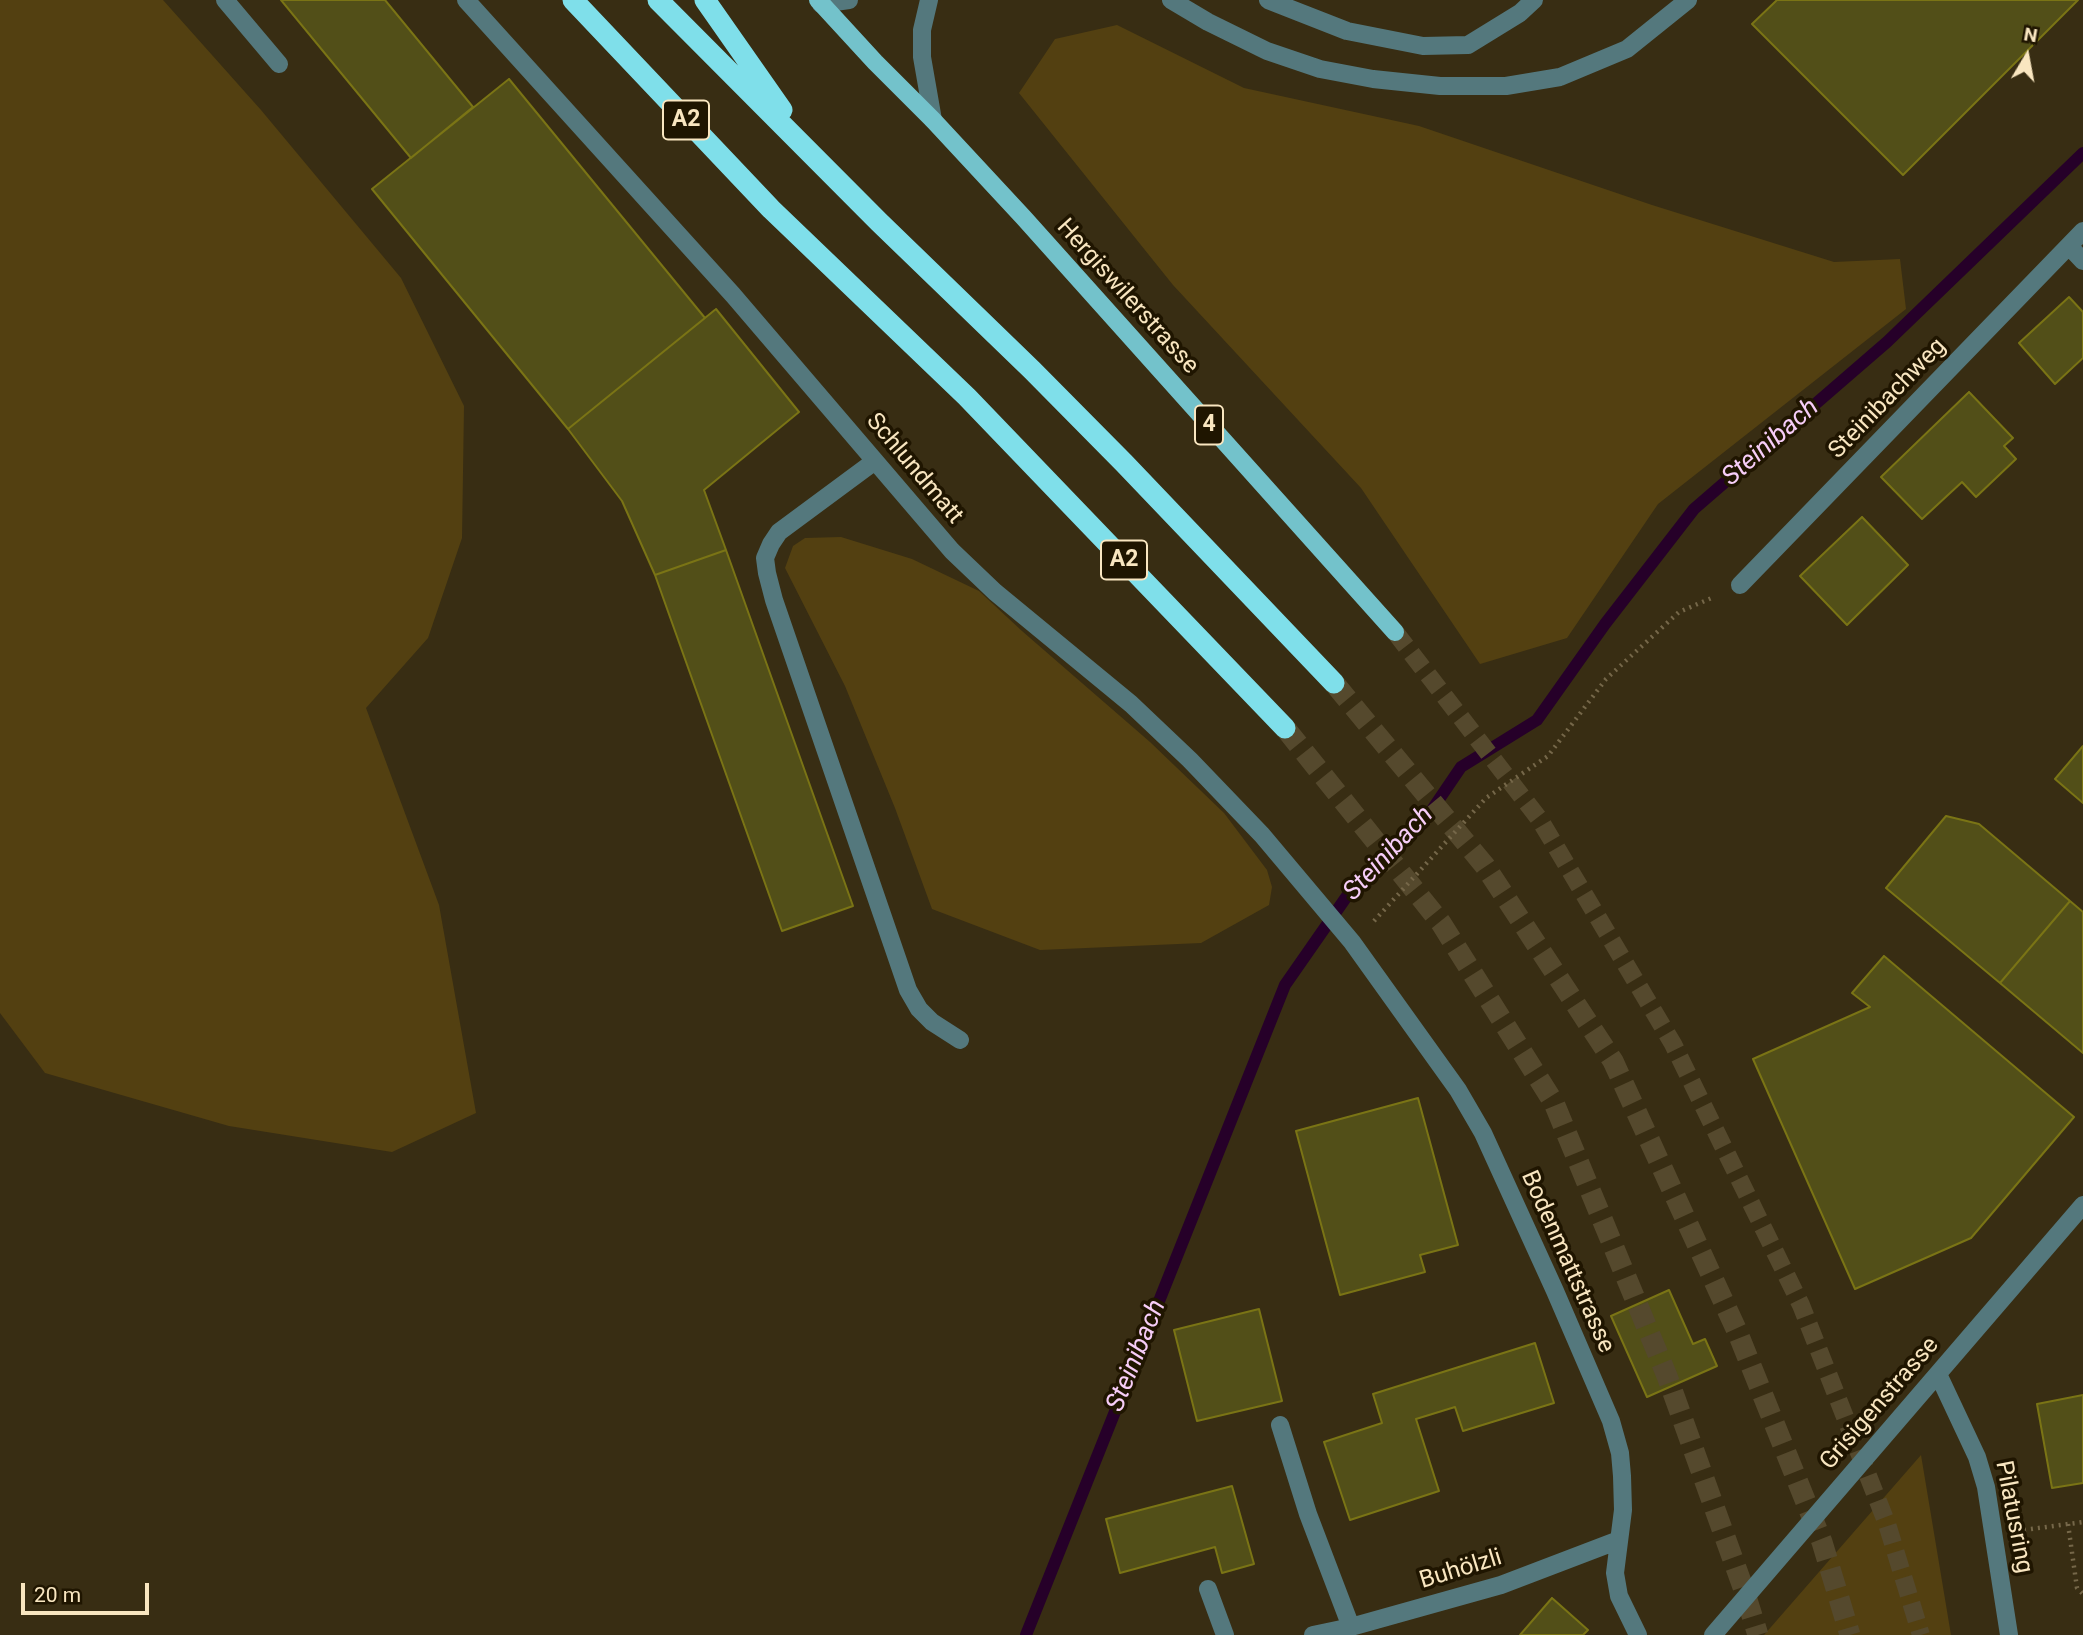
<!DOCTYPE html>
<html>
<head>
<meta charset="utf-8">
<style>
  body { margin:0 }
  #map { position:relative; width:2083px; height:1635px; overflow:hidden; background:#382d13; font-family:Roboto,sans-serif }
  canvas { display:block }
  .north { position:absolute; left:1992px; top:21px; width:70px; height:70px; -webkit-text-stroke:5px #1f1500; paint-order:stroke; rotate:10deg; font-size:19px; font-weight:700; line-height:28px; text-align:center; color:#f9e6c0 }
  .north::after { content:''; display:block; margin:auto; width:24px; height:32px; background:#f9e6c0; clip-path:polygon(50% 0,100% 100%,50% 72%,0 100%) }
  .scale { position:absolute; left:21px; top:1583px; width:128px; height:32px; box-sizing:border-box; border:4px solid #f9e6c0; border-top:0; padding-left:9px; font-size:21px; line-height:24px; white-space:nowrap; color:#f9e6c0; -webkit-text-stroke:5px #1f1500; paint-order:stroke }
</style>
</head>
<body>
<div id="map">
<canvas width="2083" height="1635"></canvas>
<div class="north">N</div>
<div class="scale">20 m</div>
</div>
<script>
const ctx = document.querySelector('canvas').getContext('2d');
ctx.lineJoin = 'round';
function fillPath(path, color) { ctx.fillStyle = color; ctx.fill(path, 'evenodd'); }
const shape = rows => new Path2D(rows.map(r => 'M' + r).join(''));
function stroke(path, color, width, dash) { ctx.strokeStyle = color; ctx.lineWidth = width; ctx.lineCap = dash ? 'butt' : 'round'; ctx.setLineDash(dash || []); ctx.stroke(path); }
function drawText(font, color, halo, rows, align = 'center') {
  ctx.font = font + ' Roboto,sans-serif'; ctx.lineWidth = 7; ctx.setLineDash([]); ctx.textBaseline = 'middle'; ctx.strokeStyle = halo; ctx.fillStyle = color; for (const [text, x, y, turn = 0] of rows) {
    ctx.save(); ctx.translate(x, y); ctx.rotate((+turn || 0) * Math.PI / 180); ctx.textAlign = isNaN(turn) ? turn : align; if (halo) ctx.strokeText(text, 0, 0); ctx.fillText(text, 0, 0); ctx.restore();
  }
}
fillPath(shape([
  [0,0,163,0,261,110,401,278,464,406,462,538,428,638,366,708,439,905,476,1113,392,1152,229,1126,45,1073,0,1013],
  [1117,25,1244,88,1419,126,1652,205,1834,262,1900,259,1906,309,1658,504,1567,638,1480,664,1361,488,1173,285,1019,93,1055,39],
  [841,537,912,559,979,591,1022,631,1150,742,1224,813,1267,870,1272,887,1269,905,1201,943,1040,950,932,909,895,808,845,686,785,568,793,546,805,538],
  [1921,1455,1951,1635,1764,1635]
]), '#534011');
stroke(shape([
  [1026,1635,1285,985,1347,896,1423,823,1461,767,1537,720,1605,624,1694,509,1887,342,2083,153]
]), '#260029', 12);
const building = shape([
  [281,0,385,0,473,107,411,158,281,0],
  [1777,0,2078,0,1903,175,1752,24,1777,0],
  [509,79,705,318,568,429,372,189,509,79],
  [2069,297,2083,312,2083,358,2055,384,2019,343,2069,297],
  [716,309,799,412,704,490,726,550,655,575,622,501,568,429,716,309],
  [1969,392,2013,438,2004,446,2016,459,1976,497,1962,482,1922,519,1881,477,1969,392],
  [1862,517,1908,565,1847,625,1800,576,1862,517],
  [726,550,853,906,782,931,655,575,726,550],
  [2083,746,2083,803,2055,779,2083,746],
  [1946,816,1979,824,2070,901,2000,983,1886,888,1946,816],
  [2070,901,2083,912,2083,1053,2000,983,2070,901],
  [1884,956,2074,1117,1971,1238,1855,1289,1753,1059,1870,1007,1852,993,1884,956],
  [1418,1098,1458,1245,1420,1255,1425,1272,1340,1295,1296,1131,1418,1098],
  [1669,1290,1693,1344,1705,1339,1717,1366,1647,1397,1611,1316,1669,1290],
  [1259,1309,1282,1401,1197,1421,1174,1330,1259,1309],
  [1535,1343,1554,1403,1463,1431,1455,1407,1416,1419,1439,1491,1350,1520,1324,1442,1382,1423,1373,1394,1535,1343],
  [2083,1395,2083,1483,2052,1488,2037,1404,2083,1395],
  [1232,1486,1254,1564,1222,1573,1215,1547,1120,1573,1106,1519,1232,1486],
  [1552,1598,1588,1630,1583,1635,1520,1635,1552,1598]
]);
fillPath(building, '#524f18');
stroke(building, '#7a7415', 2);
stroke(shape([
  [1395,632,1540,820,1673,1044,1801,1305,1887,1524,1921,1635]
]), '#55492d', 18, [18, 9]);
stroke(shape([
  [1334,683,1485,866,1613,1061,1737,1331,1822,1542,1850,1635],
  [1285,728,1441,923,1554,1103,1667,1376,1744,1590,1758,1635]
]), '#55492d', 21, [21, 10]);
stroke(shape([
  [1374,921,1486,798,1548,756,1606,679,1679,612,1714,597],
  [2068,1524,2077,1588,2083,1594],
  [2024,1530,2083,1522]
]), '#756749', 4.5, [2, 5]);
stroke(shape([
  [225,0,279,64],
  [466,0,733,295,952,551,995,592,1131,704,1190,760,1262,835,1352,942,1420,1037,1458,1090,1483,1133,1555,1291,1611,1421,1620,1453,1622,1476,1623,1510,1615,1573,1619,1596,1638,1635],
  [929,0,922,30,922,57,933,120],
  [1171,0,1208,22,1267,51,1320,69,1373,79,1440,86,1506,86,1560,77,1627,49,1688,0],
  [1268,0,1347,31,1423,46,1468,45,1520,13,1534,0],
  [821,4,849,0],
  [2069,246,2083,261],
  [875,461,779,532,771,544,765,558,767,573,774,600,908,990,919,1009,932,1022,960,1040],
  [1740,585,2083,231],
  [1938,1374,1977,1457,1986,1487,2009,1635],
  [1280,1425,1308,1514,1351,1627],
  [1208,1589,1225,1635],
  [1313,1635,1351,1627,1501,1585,1619,1540],
  [1713,1635,2083,1205]
]), '#54787d', 18);
stroke(shape([
  [818,0,875,62,933,120,1024,218,1395,632]
]), '#73c2cb', 18);
stroke(shape([
  [573,0,771,209,967,397,1285,728],
  [658,0,879,222,1032,370,1124,463,1334,683],
  [705,0,782,110]
]), '#7fdfea', 21);
for (const [x, y, w] of [
  [686,120,46],
  [1209,425,28],
  [1124,560,46]
]) { const box = new Path2D(); box.roundRect(x - w / 2, y - 19.5, w, 39, 5); ctx.fillStyle = '#1f1500'; ctx.fill(box); stroke(box, '#f9e6c0', 2); }
drawText('bold 23px', '#f9e6c0', null, [
  ["A2",686,120],
  ["4",1209,425],
  ["A2",1124,560]
]);
drawText('24px', '#f9e6c0', '#1f1500', [
  ["Hergiswilerstrasse",1127,297,48],
  ["Steinibachweg",1888,399,-46],
  ["Schlundmatt",914,469,50],
  ["Bodenmattstrasse",1567,1262,66],
  ["Grisigenstrasse",1880,1404,-49],
  ["Pilatusring",2013,1517,79],
  ["Buhölzli",1461,1570,-17]
]);
drawText('italic 26px', '#f7cdf8', '#1f1500', [
  ["Steinibach",1771,443,-41],
  ["Steinibach",1389,854,-47],
  ["Steinibach",1137,1356,-68]
]);
</script>
</body>
</html>
